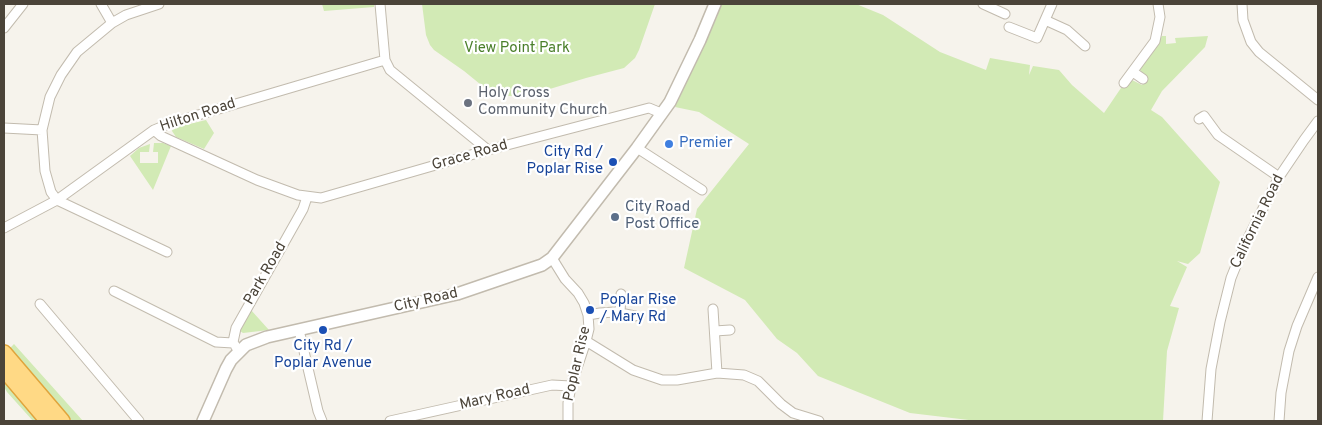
<!DOCTYPE html>
<html>
<head>
<meta charset="utf-8">
<style>
  body { margin:0 }
  #map { position:relative; width:1322px; height:425px; overflow:hidden; background:#f6f3ec; font-family:Overpass,sans-serif }
  canvas { display:block }
  .frame { position:absolute; inset:0; border:5px solid #4b4439; pointer-events:none }
</style>
</head>
<body>
<div id="map">
<canvas width="1322" height="425"></canvas>
<div class="frame"></div>
</div>
<script>
const ctx = document.querySelector('canvas').getContext('2d');
ctx.lineJoin = 'round';
function fillPath(path, color) { ctx.fillStyle = color; ctx.fill(path, 'evenodd'); }
const shape = rows => new Path2D(rows.map(r => 'M' + r).join(''));
function stroke(path, color, width, dash) { ctx.strokeStyle = color; ctx.lineWidth = width; ctx.lineCap = dash ? 'butt' : 'round'; ctx.setLineDash(dash || []); ctx.stroke(path); }
function drawText(font, color, halo, rows, align = 'center') {
  ctx.font = font + ' Overpass,sans-serif'; ctx.lineWidth = 4.5; ctx.setLineDash([]); ctx.textBaseline = 'middle'; ctx.strokeStyle = halo; ctx.fillStyle = color; for (const [text, x, y, turn = 0] of rows) {
    ctx.save(); ctx.translate(x, y); ctx.rotate((+turn || 0) * Math.PI / 180); ctx.textAlign = isNaN(turn) ? turn : align; if (halo) ctx.strokeText(text, 0, 0); ctx.fillText(text, 0, 0); ctx.restore();
  }
}
fillPath(shape([
  [322,4,374,4,374,7,324,11],
  [422,4,655,4,639,50,635,58,624,68,586,78,530,95,509,96,496,95,491,93,464,71,434,50,430,45,426,35],
  [720,4,856,4,883,15,940,52,986,70,990,58,1030,65,1029,75,1033,66,1059,70,1072,85,1104,113,1121,88,1132,80,1142,85,1146,79,1141,74,1140,69,1162,36,1166,36,1166,44,1176,43,1175,38,1208,36,1205,47,1162,91,1151,110,1162,117,1220,182,1200,253,1188,264,1177,261,1187,267,1170,306,1179,308,1167,351,1163,421,977,421,910,413,818,376,797,353,777,339,745,300,684,268,697,209,749,144,699,112,675,107,717,17],
  [206,120,214,133,204,149,176,137,172,131,173,128],
  [154,143,163,143,171,146,153,190,130,156,139,148,150,144,149,152,140,152,140,163,158,163,158,152,153,152],
  [251,310,269,330,243,333,240,331],
  [14,344,83,421,72,421,9,349],
  [4,377,41,421,33,421,7,392,4,387]
]), '#d2eab5');
const minor = shape([
  [101,4,112,23],
  [159,4,126,15,112,23,77,52,61,75,50,97,42,130,45,171,51,192,57,200,167,252],
  [380,4,385,60,390,70,488,150],
  [983,4,1005,14],
  [1242,4,1243,20,1251,42,1259,52,1318,100],
  [1045,20,1067,30,1085,46],
  [1009,27,1037,38,1052,4],
  [4,28,23,4],
  [1133,72,1143,79],
  [1124,83,1155,41,1160,17,1158,4],
  [1199,119,1204,116,1218,135,1279,177],
  [4,128,42,130],
  [154,130,161,136,257,180,298,195,321,198,488,150,649,108,661,113],
  [637,148,702,190],
  [4,228,57,200,154,130,171,123,385,60],
  [552,258,565,279,578,293,584,303,588,315,589,329,586,341,571,386,568,403,568,421],
  [114,291,216,342,233,343],
  [40,304,139,421],
  [713,309,717,373],
  [620,313,621,294],
  [588,315,600,313,615,312,635,316],
  [299,330,318,411,322,421],
  [715,331,730,330],
  [586,341,633,370,662,380,677,380,717,373,744,375,758,381,781,404,793,413,819,421],
  [239,352,233,342,236,328,303,209,307,197],
  [390,421,552,385,571,386],
  [1207,421,1211,369,1220,322,1231,278,1244,246,1279,177,1304,140,1318,121],
  [1279,421,1281,393,1289,351,1297,326,1318,277]
]);
const tertiary = shape([
  [203,421,226,369,231,360,246,345,267,337,457,294,542,265,552,258,637,148,670,102,700,40,715,4]
]);
const trunk = shape([
  [4,353,62,421],
  [4,369,48,421]
]);
stroke(minor, '#c2bbae', 11);
stroke(tertiary, '#c2bbae', 14);
stroke(trunk, '#e0a43c', 18);
stroke(minor, '#fff', 9);
stroke(tertiary, '#fff', 11);
stroke(trunk, '#ffd985', 15);
for (const [x, y, r, color] of [
  [468,103,5,"#6b7280"],
  [669,144,5,"#3f7fe0"],
  [613,162,5,"#1a4fb4"],
  [615,217,5,"#5c6f8a"],
  [590,310,5,"#1a4fb4"],
  [323,330,5,"#1a4fb4"]
]) { const dot = new Path2D(); dot.arc(x, y, r, 0, 2 * Math.PI); ctx.fillStyle = color; ctx.fill(dot); stroke(dot, '#fff', 2); }
drawText('15px', '#4a7f2a', '#fff', [
  ["View Point Park",517,49]
]);
drawText('15px', '#5b616d', '#fff', [
  ["Holy Cross",478,94],
  ["Community Church",478,111]
], 'left');
drawText('15px', '#4b4439', '#fff', [
  ["Hilton Road",198,116,-18],
  ["Grace Road",470,156,-16],
  ["California Road",1258,222,-64],
  ["Park Road",266,274,-60],
  ["City Road",426,301,-13],
  ["Poplar Rise",578,364,-77],
  ["Mary Road",495,398,-13]
]);
drawText('15px', '#366cbe', '#fff', [
  ["Premier",679,144]
], 'left');
drawText('15px', '#164399', '#fff', [
  ["City Rd /",603,153],
  ["Poplar Rise",603,170],
  ["Poplar Rise",600,301,"left"],
  ["/ Mary Rd",600,318,"left"],
  ["City Rd /",323,347,"center"],
  ["Poplar Avenue",323,364,"center"]
], 'right');
drawText('15px', '#4e5e75', '#fff', [
  ["City Road",625,208],
  ["Post Office",625,225]
], 'left');
</script>
</body>
</html>
